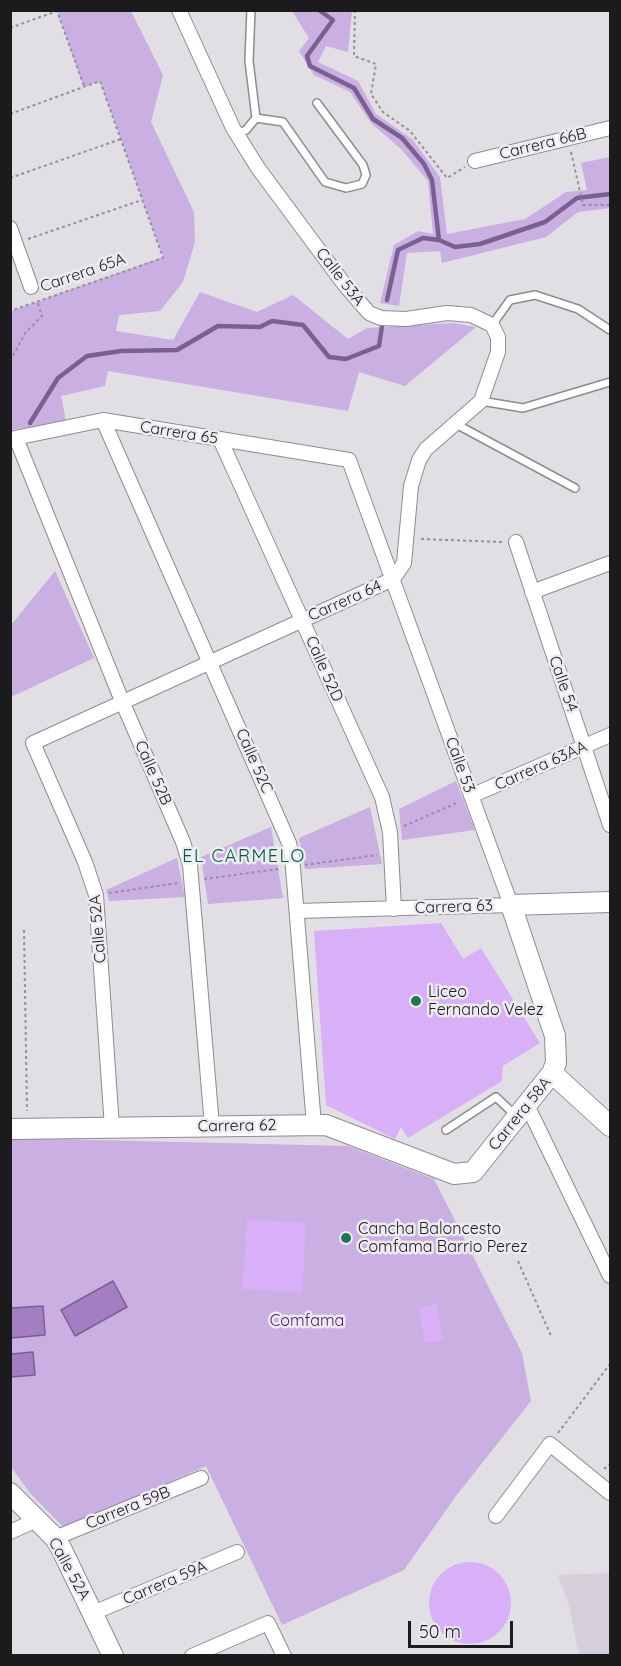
<!DOCTYPE html>
<html>
<head>
<meta charset="utf-8">
<style>
  body { margin:0 }
  #map { position:relative; width:621px; height:1666px; overflow:hidden; background:#e1dee4; font-family:Quicksand,sans-serif }
  canvas { display:block }
  .frame { position:absolute; inset:0; border:12px solid #1b1a1c; pointer-events:none }
  .scale { position:absolute; left:408px; top:1621px; width:105px; height:27px; box-sizing:border-box; border:3px solid #1b1a1c; border-top:0; padding-left:8px; font-size:18px; line-height:21px; white-space:nowrap; color:#1b1a1c; -webkit-text-stroke:4px #eeebf1; paint-order:stroke }
</style>
</head>
<body>
<div id="map">
<canvas width="621" height="1666"></canvas>
<div class="frame"></div>
<div class="scale">50 m</div>
</div>
<script>
const ctx = document.querySelector('canvas').getContext('2d');
ctx.lineJoin = 'round';
function fillPath(path, color) { ctx.fillStyle = color; ctx.fill(path, 'evenodd'); }
const shape = rows => new Path2D(rows.map(r => 'M' + r).join(''));
function stroke(path, color, width, dash) { ctx.strokeStyle = color; ctx.lineWidth = width; ctx.lineCap = dash ? 'butt' : 'round'; ctx.setLineDash(dash || []); ctx.stroke(path); }
function drawText(font, color, halo, rows, align = 'center') {
  ctx.font = font + ' Quicksand,sans-serif'; ctx.lineWidth = 5; ctx.setLineDash([]); ctx.textBaseline = 'middle'; ctx.strokeStyle = halo; ctx.fillStyle = color; for (const [text, x, y, turn = 0] of rows) {
    ctx.save(); ctx.translate(x, y); ctx.rotate((+turn || 0) * Math.PI / 180); ctx.textAlign = isNaN(turn) ? turn : align; if (halo) ctx.strokeText(text, 0, 0); ctx.fillText(text, 0, 0); ctx.restore();
  }
}
fillPath(shape([
  [610,1573,610,1655,579,1655,569,1606,558,1575]
]), '#d5cfdb');
fillPath(shape([
  [57,11,131,11,163,75,151,122,194,212,195,242,183,282,160,311,119,315,116,331,173,340,200,292,257,312,293,295,348,339,367,328,453,323,476,327,405,386,359,372,348,411,108,371,105,386,61,396,66,421,11,430,11,311,163,257,100,81,84,87],
  [292,11,352,11,348,52,326,46,318,62,358,81,376,114,413,140,440,177,447,234,525,219,566,192,587,190,581,163,610,157,610,208,578,212,546,237,442,263,440,251,407,253,399,306,380,303,394,245,418,231,433,234,428,181,402,150,371,123,350,92,314,75,299,51,309,38],
  [55,571,94,658,11,697,11,625],
  [456,781,475,830,402,840,399,809],
  [370,807,382,864,305,869,299,838],
  [271,827,283,898,208,904,201,857],
  [177,858,185,897,109,901,106,890],
  [11,1138,348,1146,434,1179,522,1353,531,1401,456,1496,404,1570,282,1625,206,1466,64,1528,30,1493,11,1467]
]), '#caafe2');
const water = shape([
  [113,1281,127,1307,75,1336,61,1310,113,1281],
  [43,1306,45,1335,11,1338,11,1308,43,1306],
  [33,1352,35,1375,11,1377,11,1354,33,1352]
]);
fillPath(water, '#a37ec2');
stroke(water, '#7a6090', 1.5);
stroke(shape([
  [319,10,333,20,307,56,310,66,354,88,373,119,402,138,424,164,432,180,439,240],
  [387,300,398,250,423,238,439,240,455,247,480,244,545,222,577,198,610,194],
  [30,423,58,378,87,356,121,351,177,350,218,326,260,327,272,321,303,325,329,357,346,359,379,346,382,326]
]), '#7a6090', 4.5);
fillPath(shape([
  [441,923,463,959,481,948,540,1043,503,1066,502,1081,408,1138,401,1127,395,1139,326,1105,314,931],
  [247,1219,306,1223,302,1293,242,1289],
  [437,1304,443,1340,425,1343,419,1307],
  '429 1603a41 41 0 1 1 82 0a41 41 0 1 1-82 0Z'
]), '#d7b0f8');
const lane = shape([
  [256,118,283,122,325,182,346,188,362,184,366,175,363,165,317,103],
  [237,134,246,130,256,118,249,61,251,10],
  [492,325,510,300,535,295,578,309,610,330],
  [481,401,523,408,610,382],
  [454,423,575,488],
  [446,1130,496,1097,516,1116]
]);
const street = shape([
  [475,161,610,128],
  [10,228,31,287],
  [103,420,289,843,292,856,314,1125],
  [16,438,122,701,183,842,190,865,212,1126],
  [10,439,103,420,349,460,511,905,297,911],
  [220,439,382,797,390,832,394,909],
  [516,542,610,825],
  [532,592,610,563],
  [471,796,610,735],
  [527,1105,610,1276],
  [112,1128,96,895,85,862,33,743,393,579,404,563,411,486,419,460,426,449,481,401,498,352,498,337,492,325,471,315,447,313,406,319,381,318,369,313,344,284,258,168,233,128,179,10],
  [496,1516,550,1444,610,1493],
  [10,1532,37,1520],
  [55,1538,201,1478],
  [93,1613,237,1552],
  [192,1656,268,1623,284,1656]
]);
const secondary = shape([
  [552,1073,610,1126],
  [10,1129,326,1125,454,1174,473,1172,552,1073,556,1063,555,1036,511,905,610,902],
  [10,1493,55,1538,62,1550,113,1656]
]);
stroke(lane, '#8e8b90', 10);
stroke(street, '#8e8b90', 16);
stroke(secondary, '#8e8b90', 22);
stroke(shape([
  [355,10,354,56,376,64,371,94,383,112,410,131,447,178,465,167],
  [10,28,57,11,84,86],
  [10,114,100,81,163,258,10,311],
  [571,152,583,205,610,205],
  [10,178,121,139],
  [28,239,142,200],
  [10,361,26,332,42,316,37,301],
  [421,539,502,542],
  [404,826,459,802],
  [305,865,377,855],
  [204,879,279,869],
  [109,893,178,883],
  [24,930,27,1111],
  [518,1261,551,1336],
  [558,1433,610,1364],
  [604,1469,610,1464]
]), '#949296', 2, [3, 3]);
stroke(lane, '#fff', 7);
stroke(street, '#fff', 14);
stroke(secondary, '#fff', 20);
for (const [x, y, r, color] of [
  [416,1001,6,"#1d7a50"],
  [346,1238,6,"#1d7a50"]
]) { const dot = new Path2D(); dot.arc(x, y, r, 0, 2 * Math.PI); ctx.fillStyle = color; ctx.fill(dot); stroke(dot, '#eeebf1', 2); }
drawText('16px', '#1b1a1c', '#eeebf1', [
  ["Carrera 66B",543,144,-14],
  ["Carrera 65A",83,273,-19],
  ["Calle 53A",340,277,52],
  ["Carrera 65",179,433,9],
  ["Carrera 64",345,601,-24],
  ["Calle 52D",324,669,66],
  ["Calle 54",563,684,71],
  ["Calle 52C",254,761,66],
  ["Calle 53",460,765,70],
  ["Carrera 63AA",541,766,-24],
  ["Calle 52B",153,773,66],
  ["Carrera 63",454,907,-2],
  ["Calle 52A",98,929,-95],
  ["Carrera 58A",520,1114,-51],
  ["Carrera 62",237,1126,-1],
  ["Carrera 59B",128,1508,-22],
  ["Calle 52A",69,1569,61],
  ["Carrera 59A",165,1583,-23]
]);
drawText('16px', '#1b1a1c', '#eeebf1', [
  ["Liceo",428,992],
  ["Fernando Velez",428,1010],
  ["Cancha Baloncesto",358,1229],
  ["Comfama Barrio Perez",358,1247]
], 'left');
drawText('16px', '#4b186a', '#eeebf1', [
  ["Comfama",307,1321]
]);
ctx.letterSpacing = '1.5px';
drawText('18px', '#00603b', '#eeebf1', [
  ["EL CARMELO",244,857]
]);
ctx.letterSpacing = '0px';
</script>
</body>
</html>
